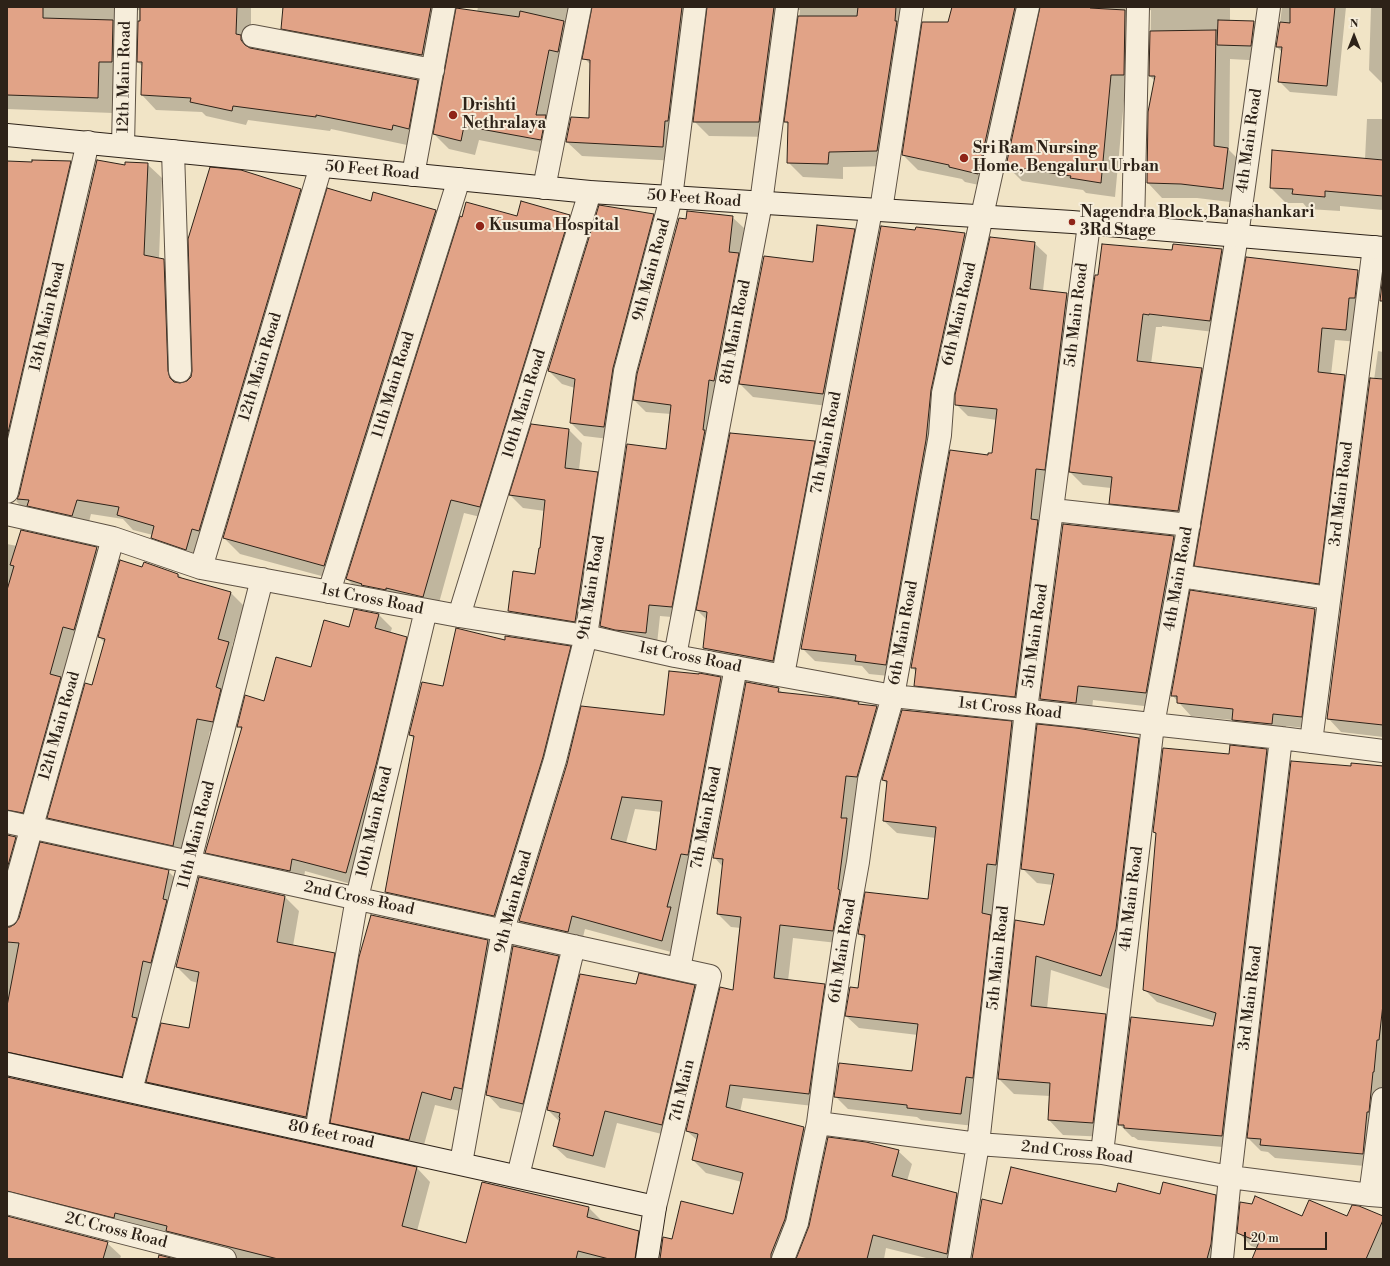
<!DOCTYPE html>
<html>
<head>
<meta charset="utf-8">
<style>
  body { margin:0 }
  #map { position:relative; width:1390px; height:1266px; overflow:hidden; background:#f1e4c6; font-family:"Libre Bodoni",serif }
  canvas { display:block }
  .frame { position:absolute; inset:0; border:8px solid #2d2218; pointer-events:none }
  .north { position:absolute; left:1334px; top:16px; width:40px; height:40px; -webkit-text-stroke:3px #f6edda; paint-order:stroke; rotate:0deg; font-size:11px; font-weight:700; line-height:16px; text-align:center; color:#2d2218 }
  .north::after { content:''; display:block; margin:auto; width:14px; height:18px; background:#2d2218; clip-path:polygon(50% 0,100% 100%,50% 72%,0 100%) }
  .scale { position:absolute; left:1244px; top:1232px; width:83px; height:18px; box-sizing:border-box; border:2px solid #2d2218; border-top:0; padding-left:5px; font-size:12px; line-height:14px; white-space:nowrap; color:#2d2218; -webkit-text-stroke:3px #f6edda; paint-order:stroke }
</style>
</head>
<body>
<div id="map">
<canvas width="1390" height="1266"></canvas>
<div class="frame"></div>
<div class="north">N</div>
<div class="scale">20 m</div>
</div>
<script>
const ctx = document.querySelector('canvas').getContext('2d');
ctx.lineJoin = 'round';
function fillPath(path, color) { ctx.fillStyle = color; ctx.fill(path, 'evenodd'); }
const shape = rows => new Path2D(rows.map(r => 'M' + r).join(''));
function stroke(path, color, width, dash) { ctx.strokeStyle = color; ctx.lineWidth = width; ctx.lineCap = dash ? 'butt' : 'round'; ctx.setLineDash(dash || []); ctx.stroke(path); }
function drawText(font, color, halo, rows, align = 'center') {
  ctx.font = font + ' "Libre Bodoni",serif'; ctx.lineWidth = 4; ctx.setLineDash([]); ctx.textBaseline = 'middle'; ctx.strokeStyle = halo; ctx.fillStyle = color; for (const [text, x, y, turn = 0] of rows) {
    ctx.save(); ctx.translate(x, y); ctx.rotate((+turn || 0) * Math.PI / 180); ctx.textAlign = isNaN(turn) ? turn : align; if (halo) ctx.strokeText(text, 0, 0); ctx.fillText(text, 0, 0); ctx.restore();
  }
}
fillPath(shape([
  [7,7,251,7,251,47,254,50,417,81,432,96,424,143,408,140,407,145,331,129,330,131,248,120,246,125,206,116,202,112,156,110,142,95,143,67,138,62,139,10,135,11,114,77,113,113,7,109],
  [284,7,443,7,437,70,297,43,282,28],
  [478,7,911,7,892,166,843,167,843,179,803,177,788,162,789,125,785,122,800,10,797,10,774,137,709,136,694,121,708,10,705,10,678,161,582,156,567,142,590,119,591,65,584,58,593,10,586,13,555,155,479,140,475,155,449,149,434,134,477,12],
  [953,7,1230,7,1230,21,1254,22,1269,37,1266,61,1230,59,1229,150,1243,164,1238,203,1197,198,1162,198,1148,183,1149,113,1155,81,1150,76,1151,10,1147,11,1125,90,1115,197,1086,193,1083,190,1022,181,1007,166,1041,10,1034,13,993,188,965,182,962,179,918,170,903,155],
  [1282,7,1346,7,1337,96,1290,92,1279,81,1282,52,1277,47],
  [1371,7,1383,7,1383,84,1369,70],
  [1367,119,1383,119,1383,210,1340,206,1340,211,1308,209,1303,203,1286,203,1271,188,1365,159],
  [7,162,70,162,83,174,7,502,8,510,7,509],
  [147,164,162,178,159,259,163,260,178,275,182,384,187,382,192,377,301,189,315,204,200,563,167,552,152,537,153,535,133,530,123,519,91,514,87,530,31,516,16,501,20,495,126,166],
  [371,202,436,210,452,227,340,581,240,554,224,538],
  [653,215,666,228,617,440,584,436,571,423,575,388,562,384,549,371],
  [569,216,583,230,493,520,464,513,437,610,361,593,347,579,463,218],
  [732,217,744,228,741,257,683,618,660,616,657,644,613,638,601,626,667,450,671,414,646,412,634,400,687,220],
  [917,228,965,234,978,247,899,677,869,674,862,666,815,661,802,648],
  [854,230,867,243,836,407,753,397,740,384,814,263],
  [1034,243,1047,255,1043,291,1067,294,1079,306,1027,708,927,697,915,685,916,672,912,667,989,456,993,455,997,420,968,416,956,404],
  [1222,250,1234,263,1223,333,1162,326,1162,327,1156,327,1151,364,1202,369,1214,382,1191,524,1122,516,1110,503,1111,488,1083,485,1070,472,1093,296,1173,251],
  [1297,265,1358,271,1371,284,1359,342,1335,340,1331,375,1345,376,1357,389,1331,596,1208,578,1196,565],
  [1378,351,1383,352,1383,737,1341,732,1328,718],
  [532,425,569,430,582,443,579,470,597,473,610,486,588,634,522,624,509,611,536,575,541,549,545,511,523,508,510,495],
  [814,442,827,455,785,673,716,661,704,648,707,620,697,610],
  [1174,537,1189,552,1161,708,1093,700,1091,718,1056,714,1041,699],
  [7,544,17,546,96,548,110,561,36,826,8,833,8,836,16,838,29,851,8,928,168,871,182,885,135,1089,7,1063,7,1012,9,1000,7,1000],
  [143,568,178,574,183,579,231,593,244,606,232,646,242,656,225,734,210,731,186,858,61,831,48,818,92,686,105,643,99,637],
  [1315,610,1328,623,1314,729,1286,726,1285,737,1246,733,1233,720,1191,716,1172,695],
  [379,615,392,628,390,634,406,638,419,651,358,886,305,871,303,884,219,865,206,852,242,730,238,726,264,702,311,668,350,629],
  [506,641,570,647,585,662,509,930,401,906,386,892,415,740,410,735,444,687],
  [700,674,721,678,734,691,675,953,585,929,581,945,533,934,520,921,665,716],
  [635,809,662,812,657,851,626,843],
  [778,689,783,693,858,703,860,705,877,707,890,721,846,944,793,938,788,981,824,985,838,998,822,1107,743,1098,740,1112,804,1128,817,1141,788,1259,661,1259,673,1240,734,1215,742,1182,706,1173,693,1160,698,1141,687,1131,733,991,741,928,731,927,718,914,723,867,714,857],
  [1012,722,1025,735,974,1126,921,1120,917,1117,848,1109,835,1096,913,1072,918,1035,859,1028,846,1016,859,989,865,940,859,933,929,900,936,838,897,833,884,821,888,785,883,780],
  [1138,739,1153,754,1116,991,1051,970,1047,1009,1106,1015,1120,1030,1108,1137,1063,1135,1049,1120,1050,1096,1014,1094,999,1079,1016,921,1045,926,1053,885,1037,883,1022,868],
  [1267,750,1279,763,1235,1148,1138,1140,1134,1137,1132,1137,1119,1124,1214,1027,1215,1021,1157,1002,1144,989,1156,835,1154,832],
  [1352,767,1383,767,1383,1115,1376,1167,1275,1158,1268,1152,1261,1151,1248,1138],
  [285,897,299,911,293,946,334,953,349,968,320,1131,162,1096,147,1082,189,1029,198,983,191,981,177,967],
  [372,916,488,941,501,954,464,1112,435,1105,422,1152,344,1135,331,1122],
  [558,957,571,970,536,1116,500,1108,487,1094],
  [636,986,694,986,707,999,674,1137,617,1123,605,1168,567,1158,554,1146,560,1122,548,1110],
  [7,1078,417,1168,430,1182,417,1231,467,1244,589,1208,602,1221,602,1222,638,1232,652,1245,650,1259,238,1259,180,1244,8,1213,8,1217,107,1243,121,1256,120,1259,7,1259],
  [898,1151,912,1164,907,1181,957,1194,970,1207,962,1259,930,1259,886,1248,884,1259,797,1259],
  [1116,1193,1215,1196,1229,1210,1224,1259,973,1259,1002,1205],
  [1348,1217,1383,1217,1383,1259,1253,1259,1258,1248,1251,1246,1238,1232,1303,1218]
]), '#0003');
const building = shape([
  [7,7,43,7,43,18,113,20,112,62,99,62,98,98,7,95,7,7],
  [140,7,237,7,236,34,241,35,241,40,245,45,250,48,418,80,409,129,393,125,392,130,316,115,316,117,233,106,232,111,190,102,191,98,141,95,142,62,137,62,138,21,140,21,140,7],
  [283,7,431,7,422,55,281,29,283,7],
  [592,7,682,7,668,121,665,121,663,147,566,142,571,117,589,118,590,60,582,59,592,7],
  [707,7,774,7,759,122,693,122,707,7],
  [858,7,896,7,895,21,897,21,877,151,829,152,828,164,787,163,788,122,784,122,798,16,857,16,858,7],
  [952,7,1015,7,978,174,949,167,949,165,902,155,922,22,948,22,952,7],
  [1040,7,1090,7,1090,8,1125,10,1124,75,1111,75,1101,183,1070,178,1071,176,1006,166,1040,7],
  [1290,7,1335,7,1327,86,1278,82,1282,47,1276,47,1280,22,1290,23,1290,7],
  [456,8,519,17,520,11,564,21,558,52,549,50,536,115,546,115,541,140,464,126,461,141,433,134,456,8],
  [1218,20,1254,21,1251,46,1217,45,1218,20],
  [1216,30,1214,146,1228,148,1223,189,1181,184,1147,183,1148,112,1155,76,1149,76,1150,31,1216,30],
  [1272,150,1383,160,1383,196,1325,191,1325,197,1292,194,1293,189,1270,188,1272,150],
  [32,160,71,161,7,437,7,161,32,162,32,160],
  [97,160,125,165,125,162,148,163,144,255,164,259,168,371,170,378,174,382,180,383,187,381,191,377,192,371,188,239,210,167,241,170,301,189,199,531,192,529,186,550,151,538,154,526,117,515,119,507,77,500,72,516,27,506,29,500,17,499,19,495,97,160],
  [327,188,371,201,373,192,436,210,324,566,223,538,327,188],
  [521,201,570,215,480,507,451,500,423,597,386,588,386,590,361,585,362,584,346,579,460,216,462,217,466,202,517,216,521,201],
  [599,205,654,214,613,368,604,427,570,423,575,379,548,371,599,205],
  [687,211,733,216,729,252,739,253,714,381,709,380,703,430,705,430,672,607,649,605,646,633,615,630,600,626,627,444,666,449,671,405,633,400,637,374,679,218,686,219,687,211],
  [817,225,855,229,823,394,739,384,764,256,813,262,817,225],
  [881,226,915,230,916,227,965,233,931,390,926,440,886,665,855,661,856,655,801,649,881,226],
  [990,237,1035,242,1030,289,1067,293,1045,470,1036,469,1031,519,1038,520,1015,697,914,686,916,668,911,668,950,450,988,455,988,453,992,453,997,409,955,405,955,395,990,237],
  [1102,244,1172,250,1173,244,1222,249,1210,321,1149,314,1149,315,1143,314,1137,361,1202,368,1178,511,1109,504,1112,477,1069,472,1092,296,1095,275,1098,275,1102,244],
  [1246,257,1358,270,1355,298,1349,298,1346,330,1322,328,1318,372,1345,375,1319,584,1194,566,1246,257],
  [1383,275,1383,301,1380,301,1383,275],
  [1370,378,1383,379,1383,725,1327,719,1370,378],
  [531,424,569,429,565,468,598,472,575,622,508,611,513,571,535,574,539,548,540,548,545,500,509,495,531,424],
  [730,433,815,441,773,661,703,648,707,612,696,610,730,433],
  [1063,524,1174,536,1146,693,1078,686,1076,703,1040,699,1063,524],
  [21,530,97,547,74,630,63,627,50,674,61,677,23,813,7,810,7,590,14,566,10,565,21,530],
  [120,560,142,567,144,562,178,574,178,577,231,592,218,639,229,642,216,687,221,689,213,722,197,719,173,846,47,818,85,683,92,685,105,639,98,637,120,560],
  [1190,590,1315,609,1302,717,1273,714,1272,724,1232,720,1233,709,1177,703,1177,696,1171,696,1190,590],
  [354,609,379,614,375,628,407,637,376,765,346,873,292,859,290,871,205,853,242,727,237,727,245,695,264,701,276,657,311,667,324,620,349,627,354,609],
  [456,628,505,640,505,636,571,646,543,757,494,916,385,892,414,736,409,735,422,682,443,686,456,628],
  [669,671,699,674,699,673,721,677,688,855,681,854,667,907,671,907,662,941,572,916,568,932,519,921,567,764,581,706,664,715,669,671],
  [622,797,662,801,656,850,611,839,622,797],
  [746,682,779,688,778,692,835,698,859,702,858,704,877,706,857,777,846,776,841,818,847,818,838,889,840,890,833,931,780,925,774,978,825,984,809,1094,730,1085,726,1107,804,1127,785,1219,771,1254,771,1259,660,1259,663,1237,672,1239,681,1201,733,1214,743,1173,692,1160,698,1134,686,1131,720,987,733,990,741,917,717,914,723,859,713,858,746,682],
  [902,710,1012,721,996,865,987,864,982,913,991,915,973,1078,966,1077,961,1114,907,1108,907,1105,834,1097,839,1063,912,1071,918,1024,845,1016,850,987,858,988,865,935,858,934,865,892,928,899,936,827,883,821,887,781,882,780,902,710],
  [1037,724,1076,728,1139,738,1116,929,1101,976,1036,956,1031,1006,1106,1014,1093,1123,1048,1120,1050,1083,998,1079,1015,920,1044,925,1054,874,1021,869,1037,724],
  [1230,745,1267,749,1222,1136,1124,1128,1124,1125,1118,1125,1131,1017,1213,1026,1216,1013,1143,990,1156,833,1153,832,1163,748,1229,754,1230,745],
  [1291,761,1351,766,1351,763,1383,766,1383,1004,1379,1040,1377,1040,1374,1072,1373,1072,1369,1112,1367,1112,1363,1154,1260,1145,1261,1139,1247,1138,1291,761],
  [7,835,16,837,7,869,7,835],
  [40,842,169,870,163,899,167,900,151,963,143,961,132,1017,137,1018,122,1077,7,1052,7,1006,19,943,7,942,7,927,10,927,15,924,19,918,40,842],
  [199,877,285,896,277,942,335,953,306,1117,146,1082,161,1023,189,1028,199,972,176,967,199,877],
  [371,915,488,940,462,1089,454,1087,451,1100,422,1092,409,1140,330,1123,359,957,371,915],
  [513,946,559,956,523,1104,486,1095,513,946],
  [639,973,695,985,662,1125,605,1111,593,1156,553,1146,560,1118,559,1117,560,1113,547,1110,580,974,636,984,639,973],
  [7,1077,417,1167,402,1226,466,1243,482,1182,589,1207,587,1217,639,1231,635,1259,609,1259,578,1251,576,1259,278,1259,166,1231,167,1226,115,1213,114,1218,7,1191,7,1077],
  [828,1137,866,1142,899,1150,892,1176,957,1193,947,1254,873,1235,867,1259,796,1259,809,1226,828,1137],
  [1011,1167,1116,1192,1118,1183,1160,1194,1163,1182,1216,1195,1211,1244,1207,1259,972,1259,982,1199,1002,1204,1011,1167],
  [1255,1196,1302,1216,1309,1200,1347,1216,1352,1205,1359,1206,1383,1216,1383,1220,1366,1259,1252,1259,1259,1242,1237,1233,1240,1202,1252,1204,1255,1196],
  [7,1216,108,1242,103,1259,7,1259,7,1216],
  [159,1255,175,1259,158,1259,159,1255]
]);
fillPath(building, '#e1a387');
stroke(building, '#2d2218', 1);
const street = shape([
  [253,36,433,70],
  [123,146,126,7],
  [173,151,180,371],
  [413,175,444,7],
  [544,188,580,7],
  [881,210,912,7],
  [1133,228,1138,7],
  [7,492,88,142],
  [1053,510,1189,525],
  [7,514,113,538,201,568,459,616,586,636,675,656,893,696,1281,738,1383,751],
  [201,568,321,166],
  [1180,576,1329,598],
  [329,592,459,179],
  [459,616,590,192],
  [675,656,761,203,787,7],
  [783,675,871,210],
  [1311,742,1374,247],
  [7,822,710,976,655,1207],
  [7,915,113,538],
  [679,969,736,667],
  [131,1091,262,579],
  [818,1123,978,1144,1102,1153,1230,1177,1370,1195,1383,1196],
  [316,1132,357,898,426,610],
  [1102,1153,1153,725,1180,576,1237,236,1269,7],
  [461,1163,503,930,555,760,586,636,625,371,671,198,695,7],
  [518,1176,574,946],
  [1370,1195,1383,1099],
  [7,1203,225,1259],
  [783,1259,797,1223,818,1123,827,1055,844,940,858,862,869,780,893,696,940,435,943,393,1028,7],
  [959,1259,978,1144,1026,710,1089,224],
  [1222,1259,1230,1177,1281,738]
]);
const secondary = shape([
  [7,135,590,192,1072,222,1383,248],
  [7,1064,655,1207,647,1259]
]);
stroke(street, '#5e5244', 24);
stroke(secondary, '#2d2218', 24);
stroke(street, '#f6edda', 22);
stroke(secondary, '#f6edda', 22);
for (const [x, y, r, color] of [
  [453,115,5,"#8f2418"],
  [964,158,5,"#8f2418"],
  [1072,222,4,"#8f2418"],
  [480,226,5,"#8f2418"]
]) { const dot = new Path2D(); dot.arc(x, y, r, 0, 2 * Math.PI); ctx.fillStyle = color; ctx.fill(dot); stroke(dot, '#f6edda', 1.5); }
drawText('16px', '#2d2218', '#f6edda', [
  ["12th Main Road",125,77,-89],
  ["4th Main Road",1250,141,-82],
  ["50 Feet Road",372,171,5],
  ["50 Feet Road",694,199,4],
  ["9th Main Road",652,270,-75],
  ["6th Main Road",960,314,-77],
  ["5th Main Road",1077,315,-83],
  ["13th Main Road",48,317,-77],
  ["8th Main Road",736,332,-79],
  ["12th Main Road",261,367,-73],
  ["11th Main Road",394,385,-73],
  ["10th Main Road",525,404,-73],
  ["7th Main Road",827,443,-79],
  ["3rd Main Road",1342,494,-83],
  ["4th Main Road",1179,579,-80],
  ["9th Main Road",592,588,-81],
  ["1st Cross Road",372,600,11],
  ["6th Main Road",904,633,-80],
  ["5th Main Road",1036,636,-82],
  ["1st Cross Road",690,658,11],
  ["1st Cross Road",1010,709,6],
  ["12th Main Road",60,726,-74],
  ["7th Main Road",707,818,-79],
  ["10th Main Road",375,822,-77],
  ["11th Main Road",197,835,-76],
  ["2nd Cross Road",359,899,12],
  ["4th Main Road",1132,899,-83],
  ["9th Main Road",514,902,-75],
  ["6th Main Road",843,951,-81],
  ["5th Main Road",999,958,-84],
  ["3rd Main Road",1251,998,-83],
  ["7th Main",683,1091,-77],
  ["80 feet road",331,1135,12],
  ["2nd Cross Road",1077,1153,6],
  ["2C Cross Road",116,1231,14]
]);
drawText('bold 16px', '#2d2218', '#f6edda', [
  ["Drishti",462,106],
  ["Nethralaya",462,124],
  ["Sri Ram Nursing",973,149],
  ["Home, Bengaluru Urban",973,167],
  ["Nagendra Block,Banashankari",1080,213],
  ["3Rd Stage",1080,231],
  ["Kusuma Hospital",489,226]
], 'left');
</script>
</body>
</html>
